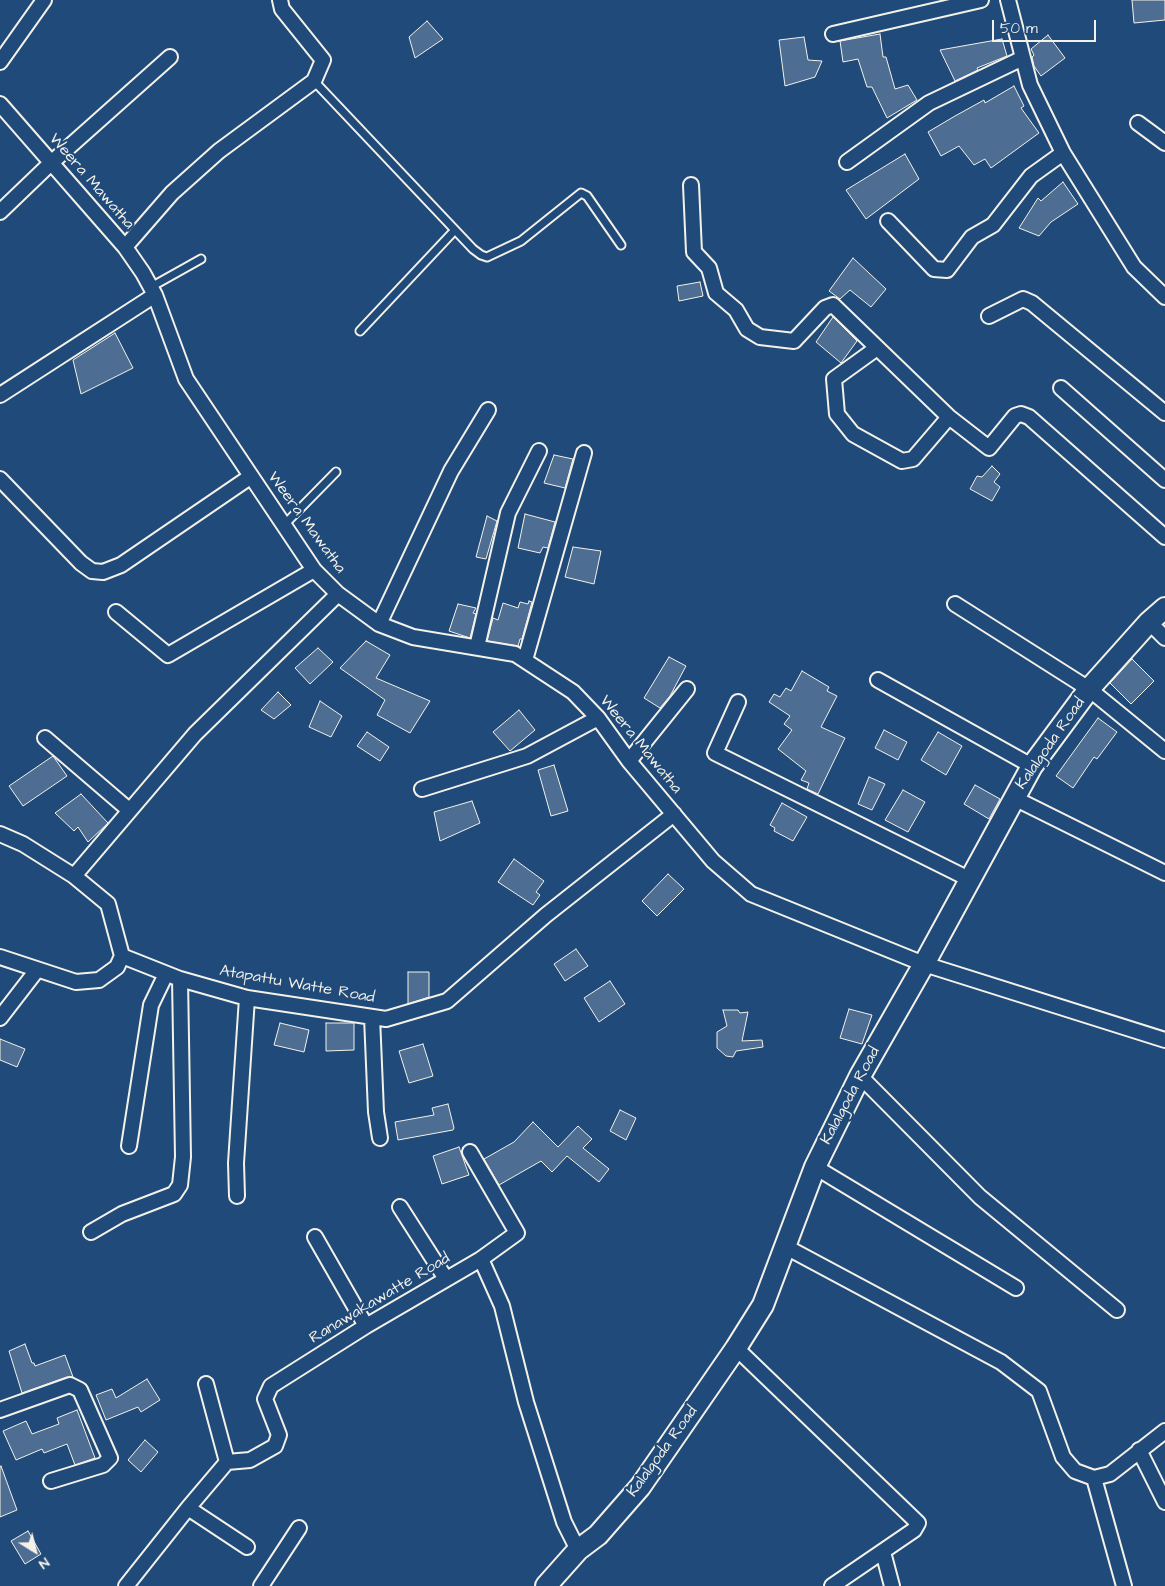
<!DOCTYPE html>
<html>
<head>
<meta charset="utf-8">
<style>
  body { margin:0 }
  #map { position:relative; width:1165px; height:1586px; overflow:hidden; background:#1f4a7a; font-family:"Architects Daughter",sans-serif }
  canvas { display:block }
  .north { position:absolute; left:10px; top:1526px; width:50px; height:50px; -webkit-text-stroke:4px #1f4a7a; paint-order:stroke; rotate:144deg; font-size:14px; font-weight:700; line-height:20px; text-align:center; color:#f4f1e8 }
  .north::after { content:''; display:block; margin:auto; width:18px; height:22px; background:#f4f1e8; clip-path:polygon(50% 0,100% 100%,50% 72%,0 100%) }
  .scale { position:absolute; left:992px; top:20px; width:104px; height:22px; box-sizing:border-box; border:2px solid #f4f1e8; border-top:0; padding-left:6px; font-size:15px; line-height:18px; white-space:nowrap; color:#f4f1e8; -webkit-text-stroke:4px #1f4a7a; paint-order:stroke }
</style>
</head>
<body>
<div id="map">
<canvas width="1165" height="1586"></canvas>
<div class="north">N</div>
<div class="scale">50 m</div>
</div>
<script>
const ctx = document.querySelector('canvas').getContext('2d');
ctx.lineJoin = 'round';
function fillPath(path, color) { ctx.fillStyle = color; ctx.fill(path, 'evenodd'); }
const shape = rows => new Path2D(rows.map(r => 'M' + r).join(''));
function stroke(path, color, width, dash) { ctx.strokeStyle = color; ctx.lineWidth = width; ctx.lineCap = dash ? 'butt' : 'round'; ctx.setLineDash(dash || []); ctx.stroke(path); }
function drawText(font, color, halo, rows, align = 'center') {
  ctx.font = font + ' "Architects Daughter",sans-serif'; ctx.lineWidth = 4.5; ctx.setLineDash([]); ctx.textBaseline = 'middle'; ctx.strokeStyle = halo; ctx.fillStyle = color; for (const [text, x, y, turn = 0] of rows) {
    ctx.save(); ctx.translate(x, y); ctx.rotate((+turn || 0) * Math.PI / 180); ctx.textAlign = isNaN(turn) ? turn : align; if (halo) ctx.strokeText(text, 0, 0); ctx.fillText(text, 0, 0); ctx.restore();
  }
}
const building = shape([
  [1132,0,1165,0,1165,20,1134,23,1132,0],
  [427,21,443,39,415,58,409,37,427,21],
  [880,34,883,57,886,57,895,89,908,85,917,100,887,118,872,87,867,87,858,59,843,62,840,41,880,34],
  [1048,35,1065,58,1041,76,1034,66,1032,57,1034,55,1031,49,1048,35],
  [804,37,808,60,822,61,815,77,785,86,779,40,804,37],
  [1002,39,1007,56,977,68,978,70,955,81,940,50,1002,39],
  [1014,86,1024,106,1021,108,1039,133,991,168,985,159,974,165,959,146,941,156,928,132,955,116,984,100,985,103,1014,86],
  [905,154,919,179,866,219,846,190,905,154],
  [1063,182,1078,204,1051,222,1039,236,1019,228,1038,198,1041,201,1063,182],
  [853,258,886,289,871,307,850,290,840,299,829,291,853,258],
  [700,282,703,296,679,301,677,286,700,282],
  [833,317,857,341,841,363,816,342,833,317],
  [115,333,133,368,81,394,73,360,115,333],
  [554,455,573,459,565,488,544,483,554,455],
  [992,466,1000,474,994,482,1000,487,992,501,970,489,977,476,982,477,992,466],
  [525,514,555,522,548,548,543,547,540,553,518,548,525,514],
  [487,516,497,521,486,559,476,557,487,516],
  [573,547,601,551,594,584,565,577,573,547],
  [529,601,532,602,522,639,520,639,518,646,487,641,493,618,498,620,503,603,518,608,520,602,528,604,529,601],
  [458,604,476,608,473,613,476,614,470,638,449,631,458,604],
  [366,641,390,655,376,678,430,701,410,733,377,715,385,700,340,668,366,641],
  [318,648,333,662,310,684,295,668,318,648],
  [669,657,686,666,670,696,660,708,644,698,669,657],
  [1132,659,1154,681,1131,704,1110,683,1132,659],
  [802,671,829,687,827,691,837,696,821,727,845,738,818,794,807,789,809,783,801,780,806,771,778,749,792,730,784,724,790,716,769,702,774,694,780,697,786,688,791,691,802,671],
  [278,692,291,705,274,719,261,710,278,692],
  [320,701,342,716,331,737,309,727,320,701],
  [519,710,535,730,510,751,493,732,519,710],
  [1098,718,1117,732,1097,759,1094,757,1073,788,1056,776,1098,718],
  [884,730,907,742,898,760,875,748,884,730],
  [367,732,389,747,380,761,357,746,367,732],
  [938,732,962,746,946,775,921,760,938,732],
  [53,756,67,776,23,806,9,786,53,756],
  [554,765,568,811,551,816,538,770,554,765],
  [869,777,885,784,872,810,858,804,869,777],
  [975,785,1000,799,989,819,964,804,975,785],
  [903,790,925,802,908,832,885,820,903,790],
  [81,794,108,823,88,842,78,827,74,831,55,813,81,794],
  [472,801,480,823,440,841,434,812,472,801],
  [782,803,807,817,793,841,774,831,775,828,770,825,782,803],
  [514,859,544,881,536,892,540,895,533,905,498,882,514,859],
  [668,874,684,889,657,916,642,901,668,874],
  [576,949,588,966,565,981,554,964,576,949],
  [408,972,429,972,429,997,408,1004,408,972],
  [610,981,625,1004,599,1022,584,998,610,981],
  [849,1009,872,1015,862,1044,840,1038,849,1009],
  [723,1010,738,1010,740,1013,748,1012,742,1041,762,1040,763,1047,736,1051,733,1057,726,1056,717,1048,717,1032,727,1026,723,1010],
  [280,1023,309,1030,304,1052,274,1045,280,1023],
  [326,1023,354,1023,354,1050,326,1051,326,1023],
  [0,1039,25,1049,17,1067,0,1060,0,1039],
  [423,1044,433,1076,409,1083,399,1051,423,1044],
  [448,1104,454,1128,453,1130,398,1140,395,1122,434,1115,432,1108,448,1104],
  [620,1110,636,1118,626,1140,610,1131,620,1110],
  [533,1122,558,1147,578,1126,592,1139,583,1148,609,1169,599,1182,567,1156,552,1172,541,1161,499,1185,484,1159,514,1142,533,1122],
  [459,1147,469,1175,442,1184,433,1156,459,1147],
  [25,1344,32,1363,34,1363,35,1366,65,1355,73,1377,67,1377,22,1393,9,1351,25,1344],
  [147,1379,160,1400,141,1412,138,1407,106,1420,96,1395,112,1389,116,1398,147,1379],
  [77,1410,95,1458,75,1465,67,1444,44,1453,42,1449,16,1460,3,1431,26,1421,32,1434,59,1424,57,1418,77,1410],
  [145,1440,158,1452,141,1472,128,1460,145,1440],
  [1,1466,17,1510,0,1517,0,1467,1,1466],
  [28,1531,41,1554,25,1564,11,1541,28,1531]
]);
fillPath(building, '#4d6e92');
stroke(building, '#f4f1e8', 1);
const lane = shape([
  [314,81,473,249,481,255,487,257,521,241,581,193,587,196,621,245],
  [151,287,201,259],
  [360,331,455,230],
  [284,525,336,472]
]);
const street = shape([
  [1008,0,1030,85,1063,153,1134,267,1165,297],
  [833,34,981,0],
  [0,62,44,0],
  [0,104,125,247,143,273,155,295,186,379,314,570,338,594,379,624,413,637,515,654,573,692,598,718,629,761,713,861,751,894,924,964,1165,1040],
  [1138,123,1165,143],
  [847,162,929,103,1023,58],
  [691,185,694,252,709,268,716,293,736,310,747,329,760,337,794,341,825,308,833,305,949,417,989,448,1015,416,1021,414,1029,417,1165,537],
  [0,212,51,163,170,57],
  [888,221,934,269,947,270,972,237,993,225,1031,176,1063,153],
  [125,247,172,193,219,151,314,81,323,60,282,9,280,0],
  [989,316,1023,299,1032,303,1165,413],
  [877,348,834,379,837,414,853,434,902,461,913,459,949,417],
  [1061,388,1165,480],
  [0,395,155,295],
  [0,479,81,563,92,571,103,572,121,565,250,477],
  [955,604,1089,689,1165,751],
  [116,612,168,655,314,570],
  [1149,622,1165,638],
  [379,624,451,471,488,410],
  [477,647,508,513,539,451],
  [525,660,584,453],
  [878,680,1032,766],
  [738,702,715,753,969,879],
  [45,738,129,810],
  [629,761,687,689],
  [422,789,527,756,598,718],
  [1014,798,1165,873],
  [0,834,23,844,74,876,108,904,122,956,180,979,247,998,386,1019,447,1001,546,915,674,814],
  [74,876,195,734,338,594],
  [0,957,76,982,99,980,117,967,122,956],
  [372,1017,376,1112,380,1138],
  [0,1018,37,970],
  [860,1076,980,1197,1117,1310],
  [129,1146,151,1005,166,974],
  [470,1152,517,1233,481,1259],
  [815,1167,1016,1288],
  [237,1196,236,1163,247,998],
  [400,1207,446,1279],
  [91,1232,122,1214,174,1194,180,1185,183,1157,180,979],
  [315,1237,366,1326],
  [786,1247,1001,1362,1039,1391,1063,1457,1075,1471,1094,1478,1110,1474,1165,1431],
  [736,1348,918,1523,914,1530,832,1586],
  [206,1384,227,1462],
  [0,1410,70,1385,80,1390,110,1458,103,1465,51,1481],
  [1139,1450,1165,1502],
  [1094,1478,1124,1586],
  [188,1508,247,1547],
  [883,1552,892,1586],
  [126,1586,188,1508,227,1462,250,1460,275,1446,279,1435,265,1399,271,1386,366,1326,481,1259,502,1306,526,1402,564,1522,578,1550],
  [261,1586,299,1528]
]);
const secondary = shape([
  [546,1586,578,1550,598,1535,640,1487,736,1348,763,1305,815,1167,860,1076,924,964,1032,766,1089,689,1149,622,1165,608]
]);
stroke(lane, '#f4f1e8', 11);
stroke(street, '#f4f1e8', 18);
stroke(secondary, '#f4f1e8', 24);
stroke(lane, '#1f4a7a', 7);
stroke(street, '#1f4a7a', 14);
stroke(secondary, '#1f4a7a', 20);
drawText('16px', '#f4f1e8', '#1f4a7a', [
  ["Weera Mawatha",91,182,49],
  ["Weera Mawatha",306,523,54],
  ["Kalalgoda Road",1051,744,-55],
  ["Weera Mawatha",640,745,51],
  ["Atapattu Watte Road",297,985,10],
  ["Kalalgoda Road",851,1096,-62],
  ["Ranawakawatte Road",380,1299,-31],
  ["Kalalgoda Road",663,1452,-54]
]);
</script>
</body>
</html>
